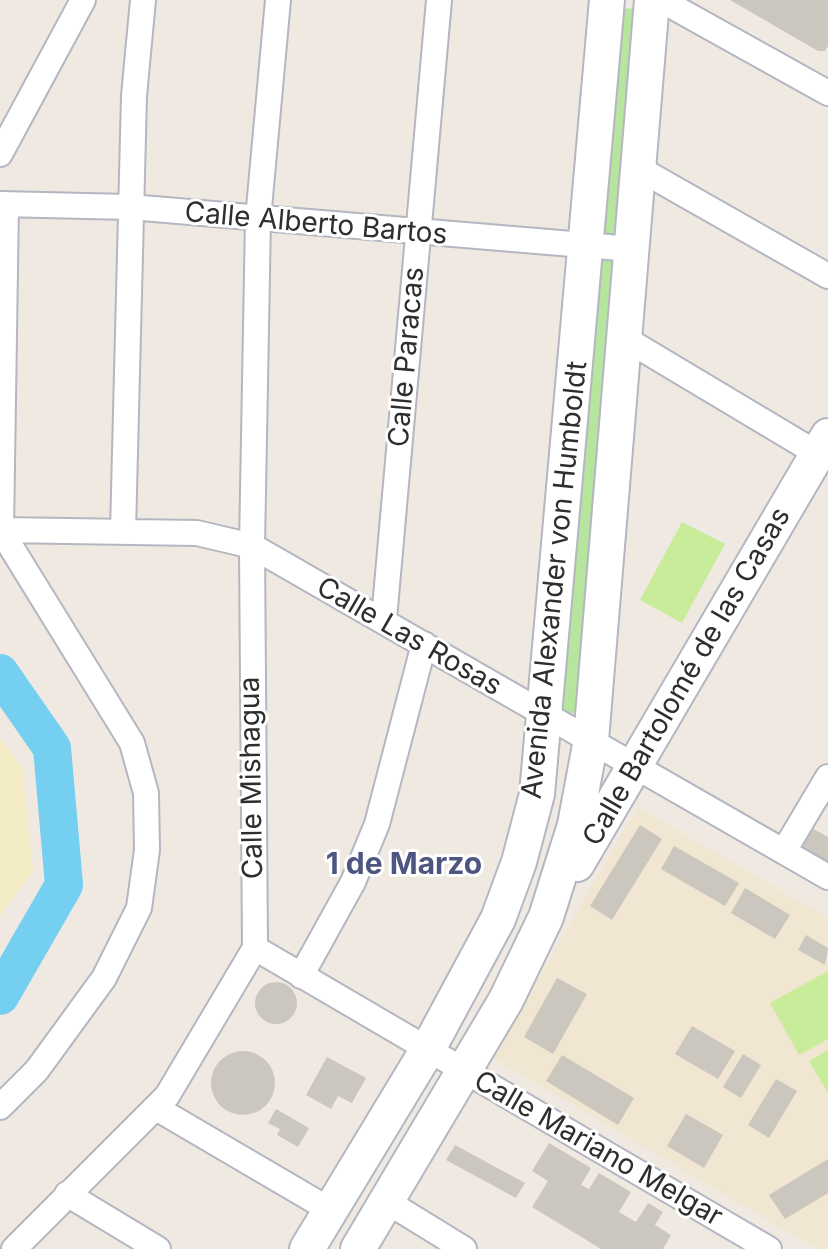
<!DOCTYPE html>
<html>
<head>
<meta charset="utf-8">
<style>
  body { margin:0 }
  canvas { display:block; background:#efe9e1 }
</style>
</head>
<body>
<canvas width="828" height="1249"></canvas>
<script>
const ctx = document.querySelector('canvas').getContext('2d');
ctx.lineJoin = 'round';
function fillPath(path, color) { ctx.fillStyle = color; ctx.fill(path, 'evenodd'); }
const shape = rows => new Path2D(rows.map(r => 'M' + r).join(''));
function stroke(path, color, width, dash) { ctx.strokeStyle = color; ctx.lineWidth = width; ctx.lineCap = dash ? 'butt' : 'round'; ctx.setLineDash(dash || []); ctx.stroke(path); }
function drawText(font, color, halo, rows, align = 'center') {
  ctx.font = font + ' Inter,sans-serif'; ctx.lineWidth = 6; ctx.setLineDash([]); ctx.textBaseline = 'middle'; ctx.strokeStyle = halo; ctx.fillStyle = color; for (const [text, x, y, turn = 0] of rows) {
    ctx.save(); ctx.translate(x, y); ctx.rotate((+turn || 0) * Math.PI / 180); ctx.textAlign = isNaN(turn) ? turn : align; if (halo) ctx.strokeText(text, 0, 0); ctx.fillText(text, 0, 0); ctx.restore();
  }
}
fillPath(shape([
  [637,807,828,918,828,1249,817,1249,493,1058]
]), '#f0e6d1');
fillPath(shape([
  [616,8,639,9,580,715,558,710]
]), '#b6e59e');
fillPath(shape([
  [0,739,22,768,33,871,0,916]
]), '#f3ecc5');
fillPath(shape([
  [682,522,725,544,682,623,640,600],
  [828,971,828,1039,799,1055,770,1003],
  [828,1050,828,1093,809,1061]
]), '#c9ec9a');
stroke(shape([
  [0,673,52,748,64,885,0,996]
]), '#75cff0', 38);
fillPath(shape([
  [730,0,828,0,828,46,825,51,818,51],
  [640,825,662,839,612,920,590,906],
  [810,827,828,837,828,862,823,870,794,853],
  [674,846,739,883,725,906,661,869],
  [745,888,790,915,775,939,731,913],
  [806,935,828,948,825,965,798,950],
  [557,978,587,994,553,1054,524,1037],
  '255 1003a21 21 0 1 1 42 0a21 21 0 1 1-42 0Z',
  [692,1026,735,1051,718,1079,675,1054],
  '211 1083a32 32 0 1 1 64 0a32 32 0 1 1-64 0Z',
  [743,1054,761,1065,741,1098,723,1087],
  [562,1055,634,1098,618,1125,546,1081],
  [327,1057,366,1078,352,1103,338,1096,331,1109,306,1095],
  [776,1079,797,1091,769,1138,748,1125],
  [276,1109,309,1128,298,1147,277,1135,280,1129,268,1123],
  [686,1114,723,1135,704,1168,667,1146],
  [549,1143,591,1168,581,1185,589,1189,599,1173,631,1192,619,1212,636,1222,648,1203,663,1212,655,1225,671,1235,663,1249,601,1249,532,1207,548,1181,532,1171],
  [455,1145,525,1183,516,1198,446,1160],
  [828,1159,828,1193,785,1219,769,1195]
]), '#cbc7bf');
const street = shape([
  [661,0,828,93],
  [0,154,83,0],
  [638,168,828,276],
  [0,204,130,207,632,249],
  [624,338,818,454],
  [0,529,132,743,146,793,147,850,139,908,104,978,37,1070,0,1107],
  [1,530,197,533,252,546,828,877],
  [1,530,6,204],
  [123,531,134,96,143,0],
  [384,619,439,0],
  [784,851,828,777],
  [255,948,769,1249],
  [301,976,353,882,377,824,424,644],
  [156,1108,330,1210],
  [67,1194,158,1249],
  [386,1201,464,1249],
  [14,1249,167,1096,255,948,252,546,258,219,278,0]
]);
const secondary = shape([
  [577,864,828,436],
  [307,1249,428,1049,498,919,519,862,537,794,607,0],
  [358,1249,506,1000,546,917,575,825,591,740,652,0]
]);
stroke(street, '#b4b7c1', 28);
stroke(secondary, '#b4b7c1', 38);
stroke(street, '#fff', 24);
stroke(secondary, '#fff', 34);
drawText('28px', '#2e2e2e', '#fff', [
  ["Calle Alberto Bartos",316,224,5],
  ["Calle Paracas",407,357,-85],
  ["Avenida Alexander von Humboldt",555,580,-84],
  ["Calle Las Rosas",409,637,30],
  ["Calle Bartolomé de las Casas",687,677,-60],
  ["Calle Mishagua",252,778,-91],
  ["Calle Mariano Melgar",598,1149,30]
]);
drawText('bold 30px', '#4d5680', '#fff', [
  ["1 de Marzo",404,865]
]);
</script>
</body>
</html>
